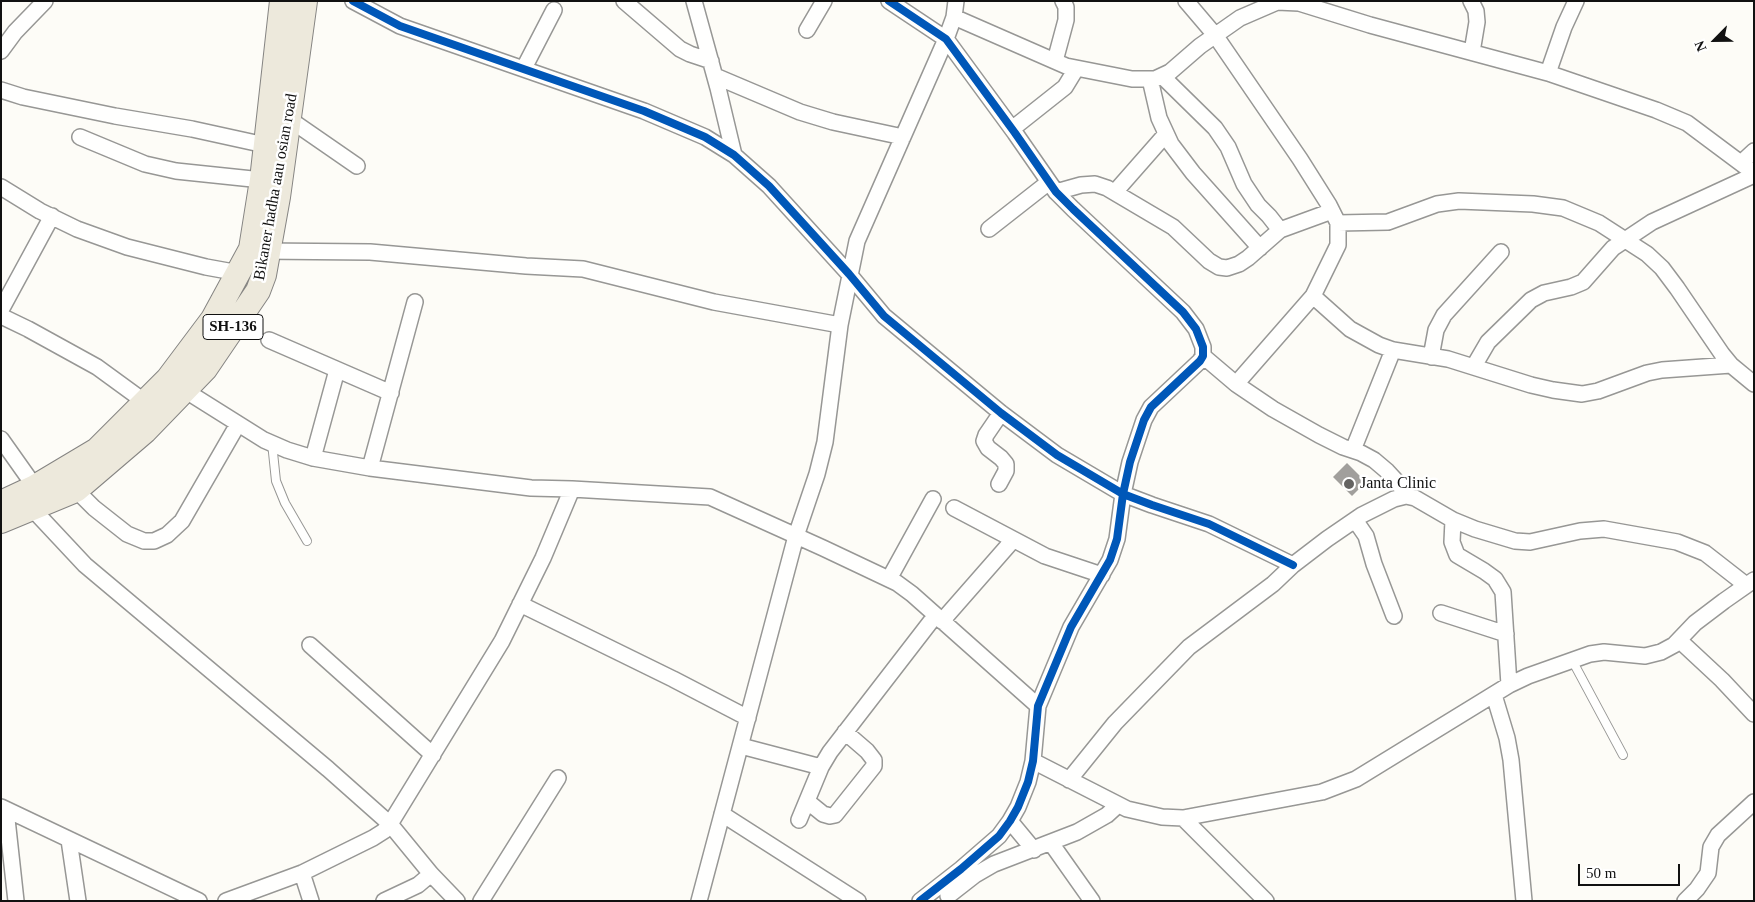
<!DOCTYPE html>
<html>
<head>
<meta charset="utf-8">
<style>
  body { margin:0 }
  #map { position:relative; width:1755px; height:902px; overflow:hidden; background:#fdfcf7; font-family:Georgia,serif }
  canvas { display:block }
  .frame { position:absolute; inset:0; border:2px solid #111; pointer-events:none }
  .north { position:absolute; left:1690px; top:15px; width:50px; height:50px; -webkit-text-stroke:4px #fff; paint-order:stroke; rotate:247deg; font-size:14px; font-weight:700; line-height:20px; text-align:center; color:#111 }
  .north::after { content:''; display:block; margin:auto; width:18px; height:22px; background:#111; clip-path:polygon(50% 0,100% 100%,50% 72%,0 100%) }
  .scale { position:absolute; left:1578px; top:864px; width:102px; height:22px; box-sizing:border-box; border:2px solid #111; border-top:0; padding-left:6px; font-size:15px; line-height:18px; white-space:nowrap; color:#111; -webkit-text-stroke:4px #fff; paint-order:stroke }
</style>
</head>
<body>
<div id="map">
<canvas width="1755" height="902"></canvas>
<div class="frame"></div>
<div class="north">N</div>
<div class="scale">50 m</div>
</div>
<script>
const ctx = document.querySelector('canvas').getContext('2d');
ctx.lineJoin = 'round';
function fillPath(path, color) { ctx.fillStyle = color; ctx.fill(path, 'evenodd'); }
const shape = rows => new Path2D(rows.map(r => 'M' + r).join(''));
function stroke(path, color, width, dash) { ctx.strokeStyle = color; ctx.lineWidth = width; ctx.lineCap = dash ? 'butt' : 'round'; ctx.setLineDash(dash || []); ctx.stroke(path); }
function drawText(font, color, halo, rows, align = 'center') {
  ctx.font = font + ' Georgia,serif'; ctx.lineWidth = 5; ctx.setLineDash([]); ctx.textBaseline = 'middle'; ctx.strokeStyle = halo; ctx.fillStyle = color; for (const [text, x, y, turn = 0] of rows) {
    ctx.save(); ctx.translate(x, y); ctx.rotate((+turn || 0) * Math.PI / 180); ctx.textAlign = isNaN(turn) ? turn : align; if (halo) ctx.strokeText(text, 0, 0); ctx.fillText(text, 0, 0); ctx.restore();
  }
}
fillPath(shape([
  [1347,463,1366,482,1352,496,1333,477]
]), '#a19f9c');
const lane = shape([
  [272,443,276,481,285,503,307,541],
  [1572,660,1623,755]
]);
const street = shape([
  [353,1,400,26,644,111,705,137,734,155,769,186,849,274,884,316,1001,413,1057,455,1123,494,1152,505,1209,524,1293,565],
  [624,1,680,49,690,54,711,61],
  [694,1,718,88,734,155],
  [889,1,946,39,1015,133,1056,192,1073,209,1183,312,1196,329,1203,347,1203,356,1200,361,1151,407,1144,420,1130,462,1123,494,1117,539,1110,560,1071,627,1038,706,1033,761,1028,782,1018,807,1010,821,999,836,961,869,920,901],
  [1186,1,1215,35,1300,159,1329,205,1338,223,1338,245,1313,296,1236,384],
  [1471,1,1476,11,1477,22,1472,52],
  [954,17,1066,66,1132,79,1155,79,1170,72,1200,46,1240,18,1277,2,1299,3,1370,25,1548,73,1656,110,1687,123,1754,173],
  [807,30,824,1],
  [1,51,15,32,45,1],
  [1055,61,1066,20,1066,7,1063,1],
  [524,68,554,10],
  [1548,73,1564,27,1576,1],
  [715,76,800,112,833,122,903,137],
  [1162,76,1215,128,1228,147,1244,184,1258,205,1269,216,1280,230,1332,211],
  [1150,79,1159,118,1171,144,1193,173,1260,248],
  [1,90,23,97,115,116,192,129,265,145],
  [289,119,357,166],
  [1012,129,1065,87,1076,69],
  [80,137,145,164,176,171,262,180],
  [1741,163,1754,151],
  [1,187,40,211,77,229,127,247,206,267,239,273],
  [1056,192,1081,185,1095,184,1107,188,1173,227,1209,261,1219,267,1227,268,1239,264,1248,258,1280,230],
  [1115,192,1166,134],
  [1338,223,1388,222,1437,204,1459,201,1533,204,1563,208,1599,223,1647,254,1662,268,1677,288,1722,354,1731,365,1754,384],
  [989,229,1049,182],
  [261,251,370,252,526,266,583,269,714,302,840,325],
  [1313,296,1350,329,1379,345,1393,350,1448,359,1531,385,1553,390,1582,394,1598,391,1647,373,1662,370,1731,365],
  [1,310,52,216],
  [1,316,28,329,97,367,145,402],
  [269,340,391,393],
  [1203,356,1236,384,1273,409,1319,435,1343,447,1361,453,1374,460,1387,471,1399,484,1406,496],
  [1431,357,1436,330,1444,315,1501,252],
  [1474,366,1488,342,1531,300,1544,293,1571,287,1583,282,1613,248,1652,222,1754,175],
  [178,386,264,440,287,450,313,458,370,468,531,488,572,489,710,497,823,548,897,583,912,594,1038,706],
  [1,439,35,487],
  [1353,450,1393,350],
  [313,458,337,370],
  [370,468,415,302],
  [999,484,1006,471,1006,464,1001,458,988,448,984,441,986,435,1001,413],
  [76,490,94,508,127,534,144,541,154,541,167,535,182,521,238,424],
  [26,502,85,565,328,769,390,824,431,874,457,901],
  [954,508,1045,556,1102,575],
  [1355,520,1366,536,1374,564,1394,616],
  [1453,520,1452,542,1457,555,1484,571,1495,579,1503,592,1509,685],
  [889,579,933,499],
  [520,604,673,679,748,718],
  [1441,613,1506,634],
  [942,621,1013,540],
  [1679,640,1722,680,1754,714],
  [310,645,433,755],
  [1494,695,1507,738,1511,760,1524,901],
  [741,746,821,767],
  [1033,761,1127,809,1162,817,1183,818,1322,792,1356,779,1509,685,1528,676,1590,654,1604,652,1645,656,1661,652,1674,645,1695,623,1724,601,1754,580],
  [1069,780,1115,723,1189,647,1273,584,1293,565,1327,539,1362,515,1394,499,1406,496,1415,498,1453,520,1475,529,1515,541,1530,542,1580,531,1604,529,1677,542,1705,553,1746,585],
  [807,801,823,814,830,816,835,815,874,766,874,760,867,751,845,732],
  [1,807,199,901],
  [6,810,16,901],
  [722,814,858,901],
  [1183,818,1266,901],
  [799,820,821,767,830,752,935,616],
  [1010,821,1034,850],
  [69,840,78,901],
  [1051,843,1092,901],
  [302,873,311,901],
  [948,896,975,875,994,864,1077,832,1107,815,1118,805],
  [226,901,302,873,373,838,384,831,390,824,502,641,543,558,572,489],
  [384,901,418,885,431,874],
  [481,901,558,778],
  [699,901,796,536,817,474,825,442,840,325,857,241,946,39,954,17,956,1],
  [1685,901,1697,889,1708,873,1711,847,1718,835,1754,802]
]);
const primary = shape([
  [1,503,35,487,97,450,168,379,213,319,251,249,262,180,282,1],
  [1,521,76,490,145,431,205,369,258,291,264,275,278,197,305,1]
]);
stroke(lane, '#979795', 10);
stroke(street, '#979795', 18);
stroke(primary, '#858482', 26);
stroke(lane, '#fffffe', 8);
stroke(street, '#fffffe', 15);
stroke(primary, '#ede9dc', 24);
stroke(shape([
  [353,1,400,26,644,111,705,137,734,155,769,186,849,274,884,316,1001,413,1057,455,1123,494,1152,505,1209,524,1293,565],
  [889,1,946,39,1015,133,1056,192,1073,209,1183,312,1196,329,1203,347,1203,356,1200,361,1151,407,1144,420,1130,462,1123,494,1117,539,1110,560,1071,627,1038,706,1033,761,1028,782,1018,807,1010,821,999,836,961,869,920,901]
]), '#0057b8', 8);
for (const [x, y, r, color] of [
  [1349,484,6,"#646362"]
]) { const dot = new Path2D(); dot.arc(x, y, r, 0, 2 * Math.PI); ctx.fillStyle = color; ctx.fill(dot); stroke(dot, '#fff', 2); }
for (const [x, y, w] of [
  [233,327,60]
]) { const box = new Path2D(); box.roundRect(x - w / 2, y - 12.5, w, 25, 4); ctx.fillStyle = '#fff'; ctx.fill(box); stroke(box, '#111', 1); }
drawText('bold 15px', '#111', null, [
  ["SH-136",233,327]
]);
drawText('16px', '#111', '#fff', [
  ["Bikaner hadha aau osian road",276,187,-80]
]);
drawText('16px', '#111', '#fff', [
  ["Janta Clinic",1360,484]
], 'left');
</script>
</body>
</html>
